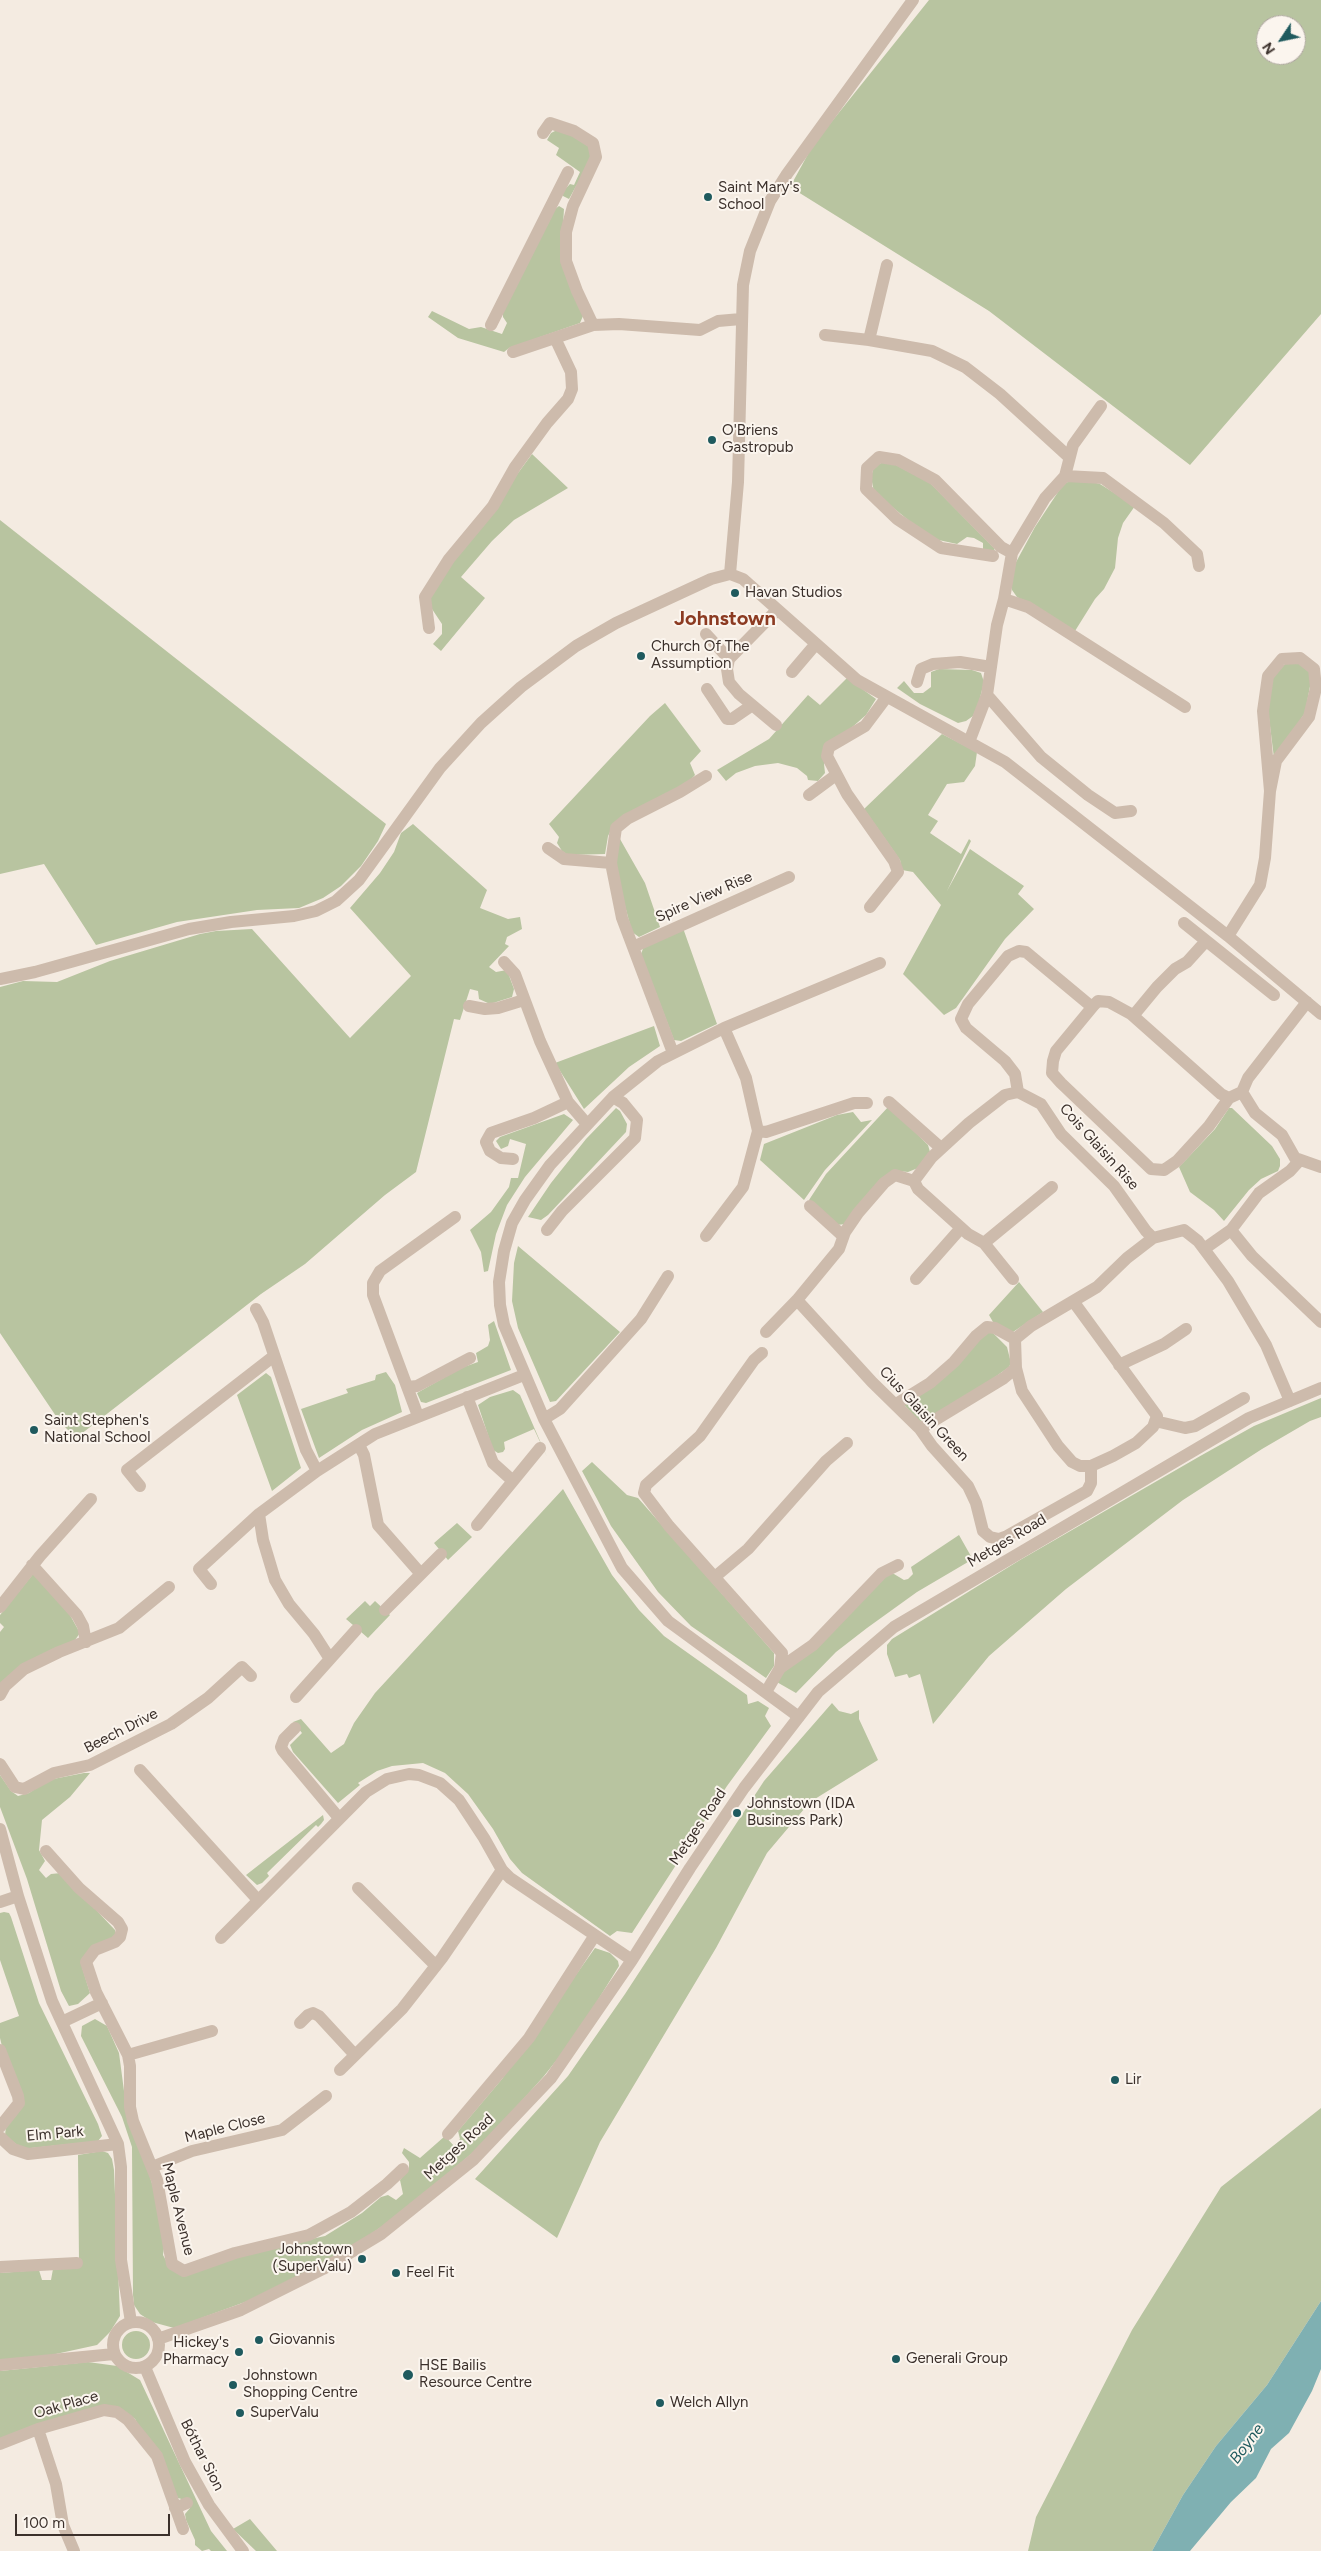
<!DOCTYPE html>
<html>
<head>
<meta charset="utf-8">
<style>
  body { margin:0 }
  #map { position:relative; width:1321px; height:2551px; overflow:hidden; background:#f4ebe1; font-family:Figtree,sans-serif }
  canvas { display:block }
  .north { position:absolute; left:1256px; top:15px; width:50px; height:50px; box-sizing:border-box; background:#fbf5ee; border:1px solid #aea6a0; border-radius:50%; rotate:236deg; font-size:14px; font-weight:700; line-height:20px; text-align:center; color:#3b302b }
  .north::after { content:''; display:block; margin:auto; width:18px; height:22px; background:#1f5a5e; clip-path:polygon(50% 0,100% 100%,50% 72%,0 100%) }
  .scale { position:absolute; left:15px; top:2514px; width:155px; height:22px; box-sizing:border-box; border:2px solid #3b302b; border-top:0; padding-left:6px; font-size:15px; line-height:18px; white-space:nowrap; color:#3b302b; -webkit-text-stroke:4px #fbf5ee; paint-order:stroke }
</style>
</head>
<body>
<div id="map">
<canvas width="1321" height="2551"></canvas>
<div class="north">N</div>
<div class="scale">100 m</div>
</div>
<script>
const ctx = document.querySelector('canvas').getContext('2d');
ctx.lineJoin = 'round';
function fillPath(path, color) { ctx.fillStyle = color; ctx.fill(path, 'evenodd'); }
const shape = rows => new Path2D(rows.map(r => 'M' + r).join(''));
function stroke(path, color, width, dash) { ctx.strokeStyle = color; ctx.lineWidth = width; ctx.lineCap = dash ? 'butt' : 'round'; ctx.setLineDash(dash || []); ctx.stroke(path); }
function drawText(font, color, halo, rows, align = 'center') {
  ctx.font = font + ' Figtree,sans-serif'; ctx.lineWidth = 4; ctx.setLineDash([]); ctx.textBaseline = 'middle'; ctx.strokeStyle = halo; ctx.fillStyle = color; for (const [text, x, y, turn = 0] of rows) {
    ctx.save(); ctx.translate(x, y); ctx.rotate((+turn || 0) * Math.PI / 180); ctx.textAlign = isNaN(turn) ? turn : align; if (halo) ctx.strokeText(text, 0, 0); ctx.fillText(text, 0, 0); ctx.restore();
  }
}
fillPath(shape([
  [929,0,1321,0,1321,314,1190,465,989,311,790,187,813,145],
  [1266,25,1296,25,1296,55,1266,55],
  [557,130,573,136,589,146,591,159,569,199,563,196,563,191,570,184,574,185,580,172,556,155,559,148,547,140,551,133],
  [559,206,564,209,563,225,583,316,580,323,509,348,504,352,458,338,428,317,432,311,469,329,481,327,502,334,507,323,503,317,503,310,555,209],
  [532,454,568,488,514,520,492,541,461,577,485,598,441,651,433,644,442,634,442,624,430,606,431,596,436,585],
  [881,463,892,463,930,483,994,548,995,552,983,551,983,543,974,538,967,537,957,544,934,539,924,533,874,492,871,477,874,467],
  [1085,480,1100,484,1135,506,1123,523,1118,538,1115,568,1104,589,1095,599,1075,631,1017,597,1012,590,1012,579,1015,564,1035,527,1062,486,1069,481],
  [0,520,386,824,378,841,361,866,341,886,323,898,299,908,257,910,177,922,96,945,44,864,0,874],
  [1296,661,1310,671,1311,681,1305,713,1274,758,1268,710,1273,677,1286,663],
  [939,669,972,670,981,673,984,682,979,702,973,716,966,721,958,723,920,704,897,688,904,681,914,693,923,693,931,687,931,672],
  [847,678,876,699,866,715,849,730,824,764,825,773,818,781,808,780,807,776,797,768,778,763,755,766,736,773,726,781,717,770,769,739,808,695,820,705],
  [665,703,701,751,690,763,695,775,688,783,613,826,608,836,605,854,568,855,562,851,557,843,559,837,549,824,650,716],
  [942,734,977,752,975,766,964,782,947,784,928,815,938,821,930,833,961,854,969,839,971,841,947,891,970,849,1024,886,1018,894,1034,909,1005,939,956,1008,944,1015,903,974,941,905,913,872,902,870,900,860,864,809],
  [413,824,487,890,480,908,508,919,520,917,522,929,507,937,505,944,509,946,489,967,496,972,507,970,514,989,512,997,490,1004,479,999,478,991,470,989,460,1020,454,1019,416,1172,385,1195,305,1264,261,1294,76,1438,60,1422,0,1333,0,987,23,981,57,982,110,961,200,934,216,931,252,929,350,1038,411,976,350,908,380,873,394,852,401,833],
  [620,839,645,883,660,927,639,937,632,932,617,876,617,848],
  [683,928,717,1024,681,1041,674,1040,641,954,644,946],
  [654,1026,660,1046,629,1067,584,1109,555,1063],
  [889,1106,928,1145,930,1152,918,1168,908,1172,899,1171,845,1224,837,1225,809,1200,826,1174],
  [616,1108,620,1111,627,1124,626,1132,548,1215,541,1220,528,1217,551,1183,586,1139],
  [1229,1108,1232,1108,1272,1146,1280,1159,1280,1166,1278,1171,1261,1179,1249,1190,1224,1221,1214,1210,1190,1192,1179,1167,1215,1129],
  [853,1112,861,1122,872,1120,825,1170,804,1200,760,1160,764,1144,837,1115],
  [564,1114,573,1120,525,1177,507,1205,496,1234,488,1271,484,1272,481,1252,470,1230,491,1212,509,1187,511,1178,518,1178,526,1144,510,1139,508,1146,501,1149,496,1141,500,1137],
  [518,1246,620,1332,556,1401,550,1402,518,1328,512,1301,514,1263],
  [1019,1282,1043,1312,1013,1332,993,1322,989,1315],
  [494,1321,511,1370,426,1403,421,1402,417,1393,461,1368,478,1362,476,1353,488,1346,490,1340,488,1325],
  [992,1332,1007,1347,1011,1363,1009,1367,977,1390,920,1422,904,1405,987,1333],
  [386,1372,395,1385,402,1412,362,1430,319,1458,301,1409,348,1393,346,1389,375,1380,376,1375],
  [266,1373,271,1377,301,1468,272,1491,237,1395],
  [513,1390,520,1395,547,1457,534,1429,504,1442,505,1449,503,1452,498,1453,493,1450,478,1405,490,1397],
  [1321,1398,1321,1417,1310,1421,1262,1449,1183,1500,1066,1589,989,1656,933,1724,920,1674,909,1678,907,1674,895,1677,887,1654,887,1645,892,1639,1020,1560,1202,1455,1254,1426],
  [592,1462,627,1495,638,1498,774,1653,774,1666,766,1678,691,1626,658,1592,611,1526,596,1497,582,1471],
  [563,1489,612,1575,639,1610,664,1636,747,1695,748,1704,758,1701,769,1708,765,1716,771,1726,727,1786,632,1933,617,1931,610,1936,522,1873,510,1859,493,1829,468,1794,445,1773,423,1763,392,1766,377,1771,358,1783,360,1785,338,1803,293,1752,290,1745,302,1733,293,1722,301,1719,331,1753,344,1744,354,1723,375,1693],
  [457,1523,472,1537,448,1560,434,1543],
  [959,1535,972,1558,968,1562,917,1592,867,1628,836,1652,796,1693,775,1681,783,1669,825,1640,888,1574,894,1574,904,1580,908,1579,913,1574,911,1567],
  [33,1574,66,1608,80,1633,75,1640,0,1685,0,1632,4,1627,0,1623,0,1615],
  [365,1601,370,1606,375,1601,390,1615,368,1638,346,1619],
  [832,1703,839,1711,851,1714,859,1710,859,1719,878,1760,810,1802,767,1853,716,1948,600,2142,557,2238,475,2179,568,2076,625,1994,764,1781],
  [84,1773,90,1773,70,1797,42,1820,39,1850,45,1861,39,1870,46,1878,51,1874,61,1873,115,1930,115,1935,82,1967,90,1993,78,2004,69,2006,61,1991,27,1879,0,1807,0,1775,11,1791,18,1796,29,1793,48,1780],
  [323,1815,324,1820,321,1824,318,1827,316,1825,267,1873,269,1876,262,1883,257,1885,246,1875],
  [4,1912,9,1913,11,1917,39,2003,98,2124,102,2136,98,2141,22,2149,5,2135,6,2127,18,2113,0,2038,0,2023,19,2016,0,1960,0,1913],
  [595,1948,610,1953,618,1961,619,1966,575,2037,544,2076,487,2140,409,2208,340,2255,256,2298,174,2328,152,2322,140,2314,134,2305,133,2295,132,2147,122,2117,81,2036,82,2026,95,2019,107,2026,119,2053,124,2091,154,2190,165,2241,163,2255,171,2270,325,2236,362,2213,381,2197,388,2195,396,2200,403,2194,400,2180,409,2169,409,2162,402,2153,404,2148,420,2158,445,2136,454,2146,460,2139,458,2131,502,2079],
  [1321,2108,1321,2301,1267,2385,1216,2446,1183,2495,1152,2551,1028,2551,1036,2517,1132,2330,1221,2187],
  [102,2151,108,2153,112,2159,114,2170,120,2316,110,2332,97,2345,42,2357,0,2360,0,2273,39,2270,42,2280,51,2280,53,2269,79,2261,78,2155],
  '122 2345a14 14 0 1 1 28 0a14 14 0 1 1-28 0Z',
  [88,2362,117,2366,140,2380,211,2531,227,2551,211,2551,209,2549,202,2551,195,2545,195,2540,186,2520,185,2514,190,2508,188,2501,178,2498,135,2419,117,2406,0,2439,0,2371],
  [250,2519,277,2551,256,2551,233,2529]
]), '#b8c4a0');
fillPath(shape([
  [1321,2301,1321,2369,1312,2391,1289,2433,1271,2449,1256,2478,1231,2502,1190,2551,1152,2551,1183,2495,1216,2446,1267,2385]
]), '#7fb0b2');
stroke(shape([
  [543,133,550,123,574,131,593,143,596,157,573,206,566,232,566,261,577,291,593,325],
  [887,265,869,340,932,351,965,367,1000,394,1069,457],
  [491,325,568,172],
  [825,335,869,340],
  [513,352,593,325,619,324,700,330,718,321,741,319],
  [1065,476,1103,478,1164,523,1197,554,1199,566],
  [993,556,941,548,897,519,866,489,867,468,879,457,898,460,935,480,1001,547,1012,553],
  [730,574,738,482,743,285,750,251,770,201,787,174,913,0],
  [1004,599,1028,607,1185,707],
  [429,628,425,597,449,559,493,506,515,467,547,423,568,399,572,389,571,372,555,338],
  [706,634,729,659],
  [792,672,815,645],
  [917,682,921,669,933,664,960,662,991,667],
  [707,689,727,719,732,719,751,706],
  [987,695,1041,757,1088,795,1115,813,1131,811],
  [776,725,739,694,729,682,727,669,729,659,777,610],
  [969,742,987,695,997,625,1004,599,1012,553,1045,498,1065,476,1073,445,1101,406],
  [809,795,836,775],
  [548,848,564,859,611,863],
  [870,907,898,872,894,861,847,794,827,756,829,747,865,726,886,698],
  [1184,923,1274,995],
  [1228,936,1260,885,1265,858,1270,791,1276,761,1309,717,1316,688,1314,669,1300,658,1282,659,1268,676,1263,711,1270,791],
  [633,947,789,877],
  [504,962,515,974,540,1041,568,1102,586,1123],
  [0,979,35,972,189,929,231,922,294,916,316,911,336,901,359,880,440,768,481,723,521,687,576,646,616,623,711,579,730,574,743,579,857,680,1005,762,1228,936,1321,1014],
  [1307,1002,1248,1078,1242,1092,1255,1113,1282,1135,1295,1158,1321,1167],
  [469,1006,485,1009,498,1008,524,1000],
  [1133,1016,1157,987,1175,969,1187,962,1206,941],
  [724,1028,880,963],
  [673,1053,622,918,611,863,616,828,627,819,680,792,706,776],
  [1018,1092,1015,1074,1005,1061,966,1028,961,1019,968,1004,1008,956,1019,951,1026,952,1092,1007],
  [613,1097,550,1165,525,1200,512,1223,504,1251,499,1282,500,1305,504,1325,544,1419,622,1568,668,1621,799,1717],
  [1229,1098,1209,1126,1177,1161,1164,1170,1151,1169,1061,1083,1052,1073,1053,1061,1056,1051,1094,1005,1098,1001,1109,1002,1131,1014,1221,1094,1229,1098,1242,1092],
  [889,1102,941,1148],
  [758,1131,766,1132,854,1103,867,1103],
  [513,1159,501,1158,490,1151,486,1142,491,1133,534,1118,568,1102],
  [914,1181,918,1189,968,1234,984,1243,1013,1279],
  [810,1206,843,1236],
  [547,1230,562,1211,635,1138,637,1120,623,1103,613,1097,658,1061,724,1028,746,1078,758,1131,743,1187,706,1236],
  [1231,1230,1252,1256,1321,1322],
  [984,1243,1052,1187],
  [1204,1249,1231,1230,1259,1193,1290,1171,1300,1160],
  [916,1279,961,1228],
  [797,1300,872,1382,920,1429,932,1446,968,1486,976,1503,983,1531,990,1537,999,1539,1007,1536,1087,1491,1091,1483,1091,1466],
  [256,1309,263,1322,306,1450,317,1471],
  [766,1332,797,1300,839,1249,845,1232,858,1213,884,1183,895,1175,914,1181,932,1157,969,1123,1005,1095,1018,1092,1041,1104,1061,1134,1114,1186,1146,1231,1153,1238],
  [762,1353,754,1360,700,1436,646,1485,644,1493,669,1526,782,1653,780,1668,766,1692],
  [1119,1365,1164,1344,1186,1329],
  [1016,1368,1022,1391,1058,1446,1072,1462,1080,1466,1091,1466,1113,1456,1136,1443,1153,1427,1157,1416,1073,1301],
  [408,1387,417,1386,470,1358],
  [467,1397,493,1463,513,1481],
  [896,1404,930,1383,954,1362,976,1336,987,1327,995,1328,1015,1339],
  [418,1416,373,1295,373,1283,380,1271,455,1217],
  [544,1419,560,1409,641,1319,668,1276],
  [1155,1421,1185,1428,1195,1426,1244,1398],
  [920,1429,1004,1378,1016,1368,1015,1339,1031,1326,1097,1287,1127,1258,1153,1238,1184,1230,1198,1241,1228,1281,1266,1345,1290,1401],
  [359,1445,364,1455,378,1525,421,1574],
  [140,1486,127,1470,274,1356],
  [259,1514,263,1540,275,1580,289,1604,314,1634,330,1659],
  [477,1525,540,1448],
  [32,1565,77,1615,83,1626,86,1642],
  [716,1576,748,1549,826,1461,847,1443],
  [211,1584,199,1569,259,1514,317,1471,375,1434,524,1375],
  [0,1607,40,1556,91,1499],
  [385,1610,441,1554],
  [780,1668,813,1645,882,1573,898,1565],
  [0,1695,5,1686,24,1669,59,1652,119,1628,169,1587],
  [296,1697,356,1630],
  [295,1728,284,1739,281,1747,283,1751,339,1818],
  [0,1764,15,1787,24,1789,54,1773,90,1765,171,1724,208,1698,242,1667,251,1676],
  [140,1770,258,1900],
  [0,1829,18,1896,52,2001,118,2144,121,2167,121,2260,131,2322],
  [46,1851,79,1888,118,1922,122,1929,120,1937,115,1942,95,1950,86,1962,96,1992,128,2055,130,2066,130,2107,133,2121,157,2180,172,2264,184,2271,235,2253,309,2235,351,2212,387,2184,403,2169],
  [358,1888,436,1966],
  [0,1902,18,1896],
  [221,1938,366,1792,387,1779,409,1774,419,1775,440,1783,459,1800,484,1838,502,1870,510,1878,632,1960],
  [62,2022,102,2003],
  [300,2023,308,2015,313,2013,319,2016,355,2055],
  [0,2050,18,2096,19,2103,0,2127],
  [128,2055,212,2031],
  [340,2070,402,2009,442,1958,502,1870],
  [448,2134,529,2038,595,1935],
  [0,2137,13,2149,28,2154,118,2144],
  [152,2167,192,2151,282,2130,326,2096],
  [0,2267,77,2263],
  '113 2345a23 23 0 1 1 46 0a23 23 0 1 1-46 0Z',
  [158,2339,241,2310,323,2269,381,2234,473,2160,551,2078,632,1960,690,1868,744,1788,818,1692,894,1627,1249,1418,1321,1388],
  [0,2365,114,2354],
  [145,2367,185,2462,209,2505,243,2551],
  [38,2429,56,2484,63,2525,74,2551],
  [0,2444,38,2429,104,2410,117,2412,128,2420,157,2456,183,2529],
  [175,2508,187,2503]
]), '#cdbbac', 12);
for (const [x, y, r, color] of [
  [708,197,5,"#1f5a5e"],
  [712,440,5,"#1f5a5e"],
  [735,593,5,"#1f5a5e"],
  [641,656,5,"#1f5a5e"],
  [34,1430,5,"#1f5a5e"],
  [737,1813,5,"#1f5a5e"],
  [1115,2080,5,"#1f5a5e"],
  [362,2259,5,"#1f5a5e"],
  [396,2273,5,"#1f5a5e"],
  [259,2340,5,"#1f5a5e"],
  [239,2352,5,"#1f5a5e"],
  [896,2359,5,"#1f5a5e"],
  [408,2375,6,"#1f5a5e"],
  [233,2385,5,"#1f5a5e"],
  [660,2403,5,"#1f5a5e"],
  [240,2413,5,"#1f5a5e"]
]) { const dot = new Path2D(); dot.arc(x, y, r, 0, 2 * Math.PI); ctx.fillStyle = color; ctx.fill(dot); stroke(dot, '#fbf5ee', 2); }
drawText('15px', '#3b302b', '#fbf5ee', [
  ["Saint Mary's",718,188],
  ["School",718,205],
  ["O'Briens",722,431],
  ["Gastropub",722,448],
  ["Havan Studios",745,593],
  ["Church Of The",651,647],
  ["Assumption",651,664],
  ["Saint Stephen's",44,1421],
  ["National School",44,1438],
  ["Johnstown (IDA",747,1804],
  ["Business Park)",747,1821],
  ["Lir",1125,2080],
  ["Johnstown",352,2250,"right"],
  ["(SuperValu)",352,2267,"right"],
  ["Feel Fit",406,2273],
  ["Giovannis",269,2340],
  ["Hickey's",229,2343,"right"],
  ["Pharmacy",229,2360,"right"],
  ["Generali Group",906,2359],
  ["HSE Bailis",419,2366],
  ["Resource Centre",419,2383],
  ["Johnstown",243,2376],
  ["Shopping Centre",243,2393],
  ["Welch Allyn",670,2403],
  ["SuperValu",250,2413]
], 'left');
drawText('15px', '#3b302b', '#fbf5ee', [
  ["Spire View Rise",704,897,-24],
  ["Cois Glaisin Rise",1099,1147,48],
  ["Cius Glaisin Green",924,1414,47],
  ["Metges Road",1007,1541,-31],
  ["Beech Drive",121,1731,-27],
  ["Metges Road",698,1827,-56],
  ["Maple Close",225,2128,-14],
  ["Elm Park",55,2134,-5],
  ["Metges Road",459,2147,-43],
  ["Maple Avenue",178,2209,76],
  ["Oak Place",66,2405,-16],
  ["Bóthar Sion",202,2455,63]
]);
drawText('italic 16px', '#1f5a5e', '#fbf5ee', [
  ["Boyne",1247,2444,-53]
]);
drawText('bold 20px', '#8c3b22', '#fbf5ee', [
  ["Johnstown",725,619]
]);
</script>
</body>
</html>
